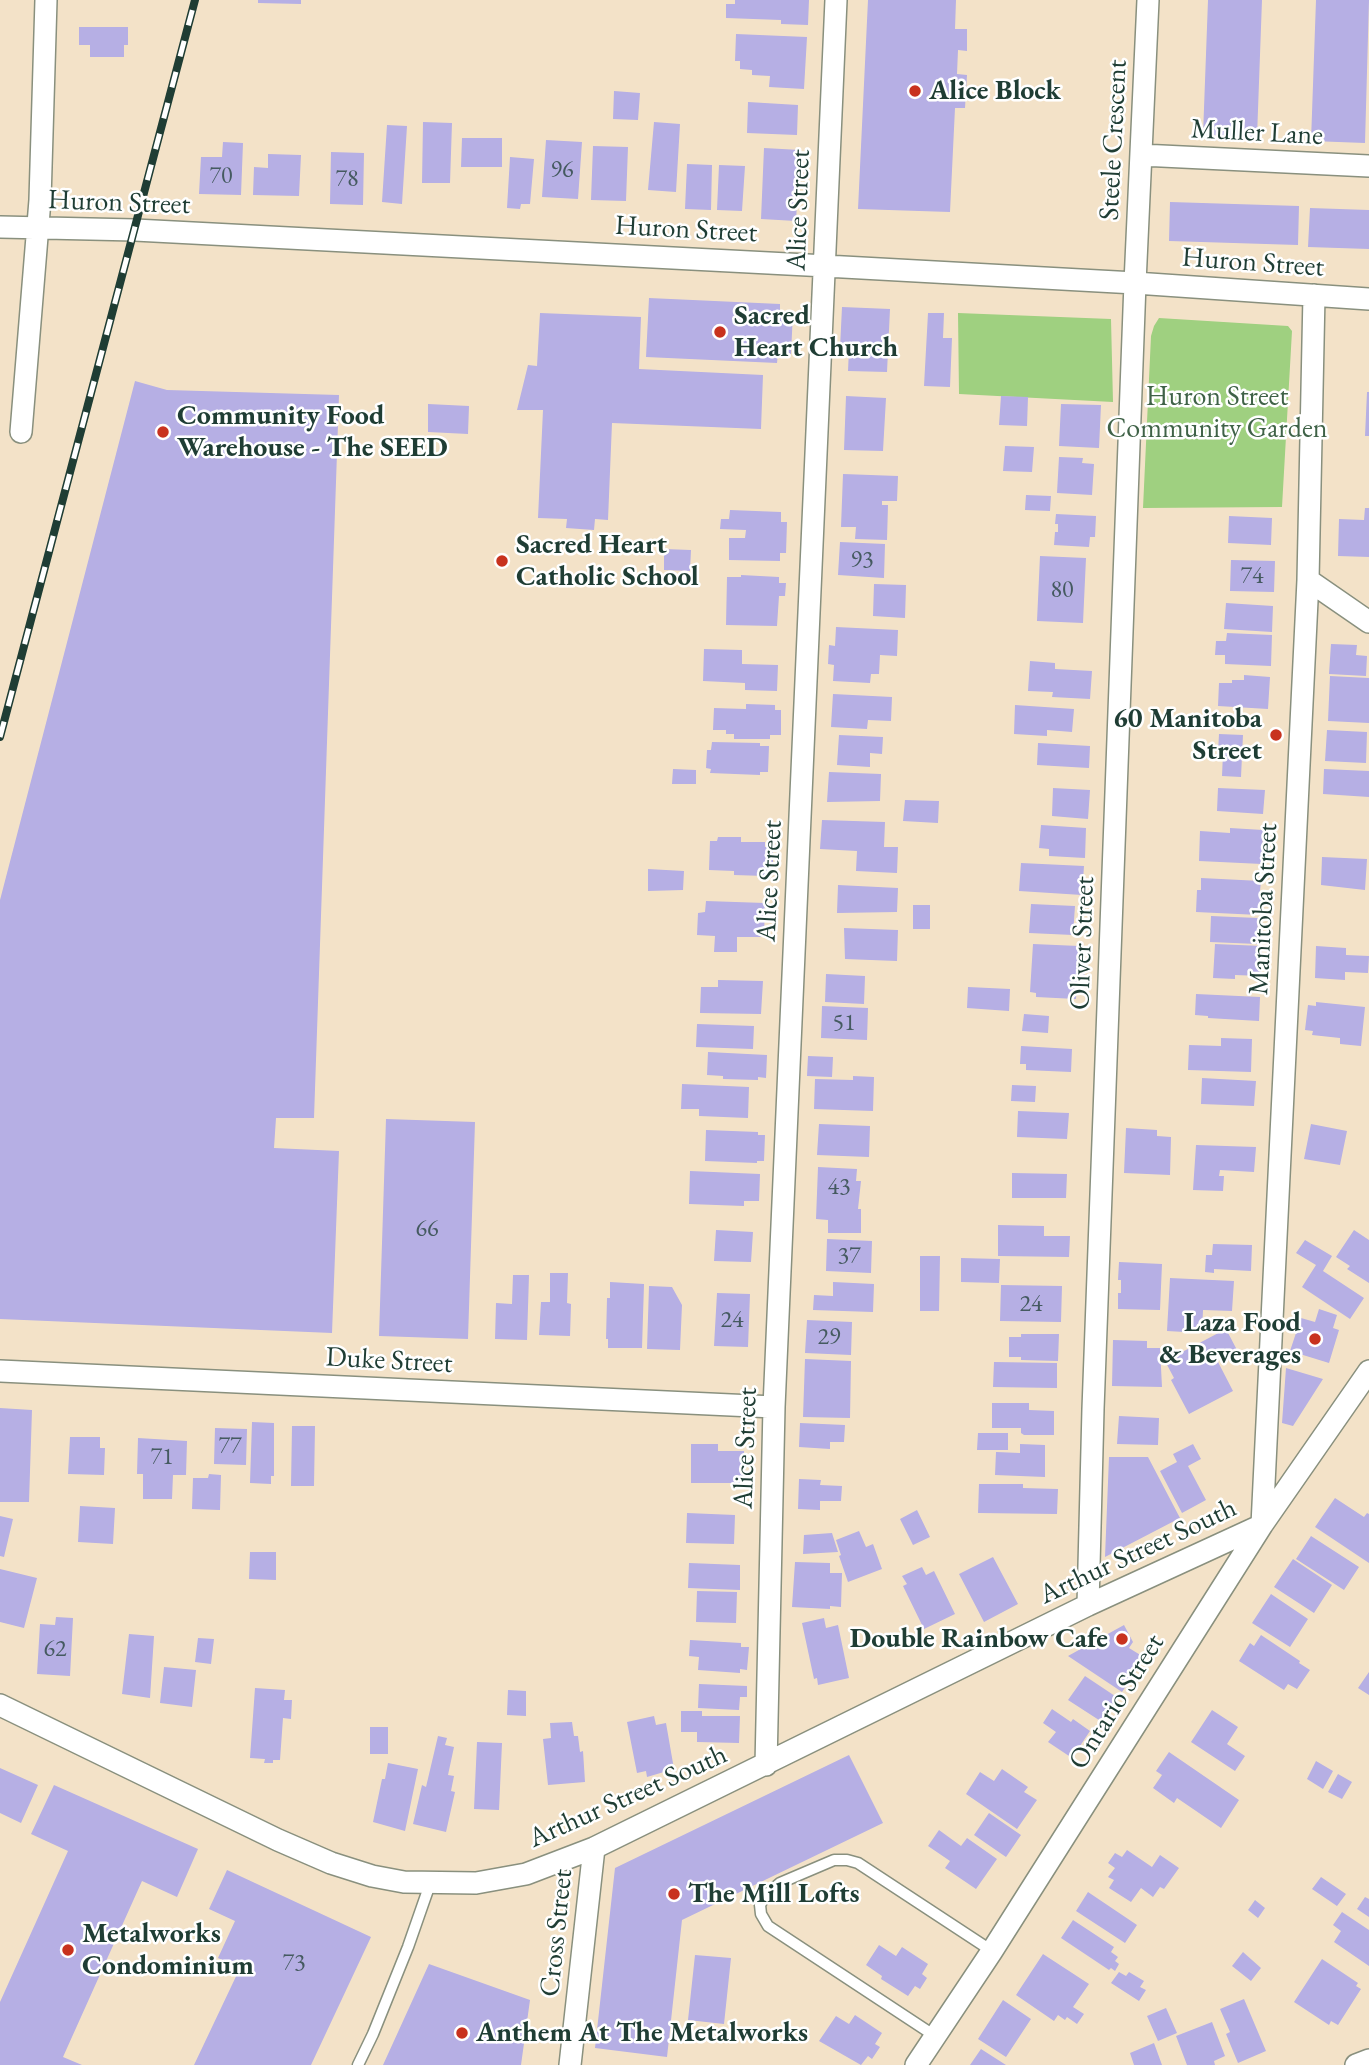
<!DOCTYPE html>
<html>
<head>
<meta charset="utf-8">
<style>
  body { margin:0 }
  canvas { display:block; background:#f3e2c8 }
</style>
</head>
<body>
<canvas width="1369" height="2065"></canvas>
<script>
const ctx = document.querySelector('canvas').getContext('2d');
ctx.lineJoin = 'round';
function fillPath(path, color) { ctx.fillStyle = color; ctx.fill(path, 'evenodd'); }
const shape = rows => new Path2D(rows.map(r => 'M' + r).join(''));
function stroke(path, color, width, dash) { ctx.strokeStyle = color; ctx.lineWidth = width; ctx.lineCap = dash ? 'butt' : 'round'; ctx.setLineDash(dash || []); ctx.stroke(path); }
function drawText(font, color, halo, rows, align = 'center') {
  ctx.font = font + ' "EB Garamond",serif'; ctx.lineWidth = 5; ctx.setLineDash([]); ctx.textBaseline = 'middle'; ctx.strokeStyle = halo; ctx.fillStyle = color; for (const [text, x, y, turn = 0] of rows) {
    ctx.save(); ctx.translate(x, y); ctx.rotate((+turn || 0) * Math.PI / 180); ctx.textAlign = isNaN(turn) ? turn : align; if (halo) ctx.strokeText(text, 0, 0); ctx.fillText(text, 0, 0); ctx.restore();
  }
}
fillPath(shape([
  [958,313,1111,319,1113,402,959,394],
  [1159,318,1288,326,1292,331,1282,507,1143,508,1151,336,1154,326]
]), '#9fd080');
fillPath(shape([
  [258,0,301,0,301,4,258,3],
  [735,0,809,0,808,25,781,24,781,20,726,18,726,4,735,4],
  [868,0,956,0,955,29,967,29,967,51,958,50,957,74,967,75,965,108,955,108,950,212,858,209],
  [1208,0,1262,0,1257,137,1203,135],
  [1316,0,1369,0,1365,143,1311,141],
  [79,27,128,27,128,45,124,45,124,57,90,57,90,45,79,45],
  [736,34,807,37,804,89,769,87,770,76,752,75,752,70,740,69,740,61,735,61],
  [614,91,640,93,638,120,613,119],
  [748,102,798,105,797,135,747,133],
  [423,122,452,123,450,183,422,183],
  [654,122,680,124,676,192,648,190],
  [387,125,407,126,402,204,382,202],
  [462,138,502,138,502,167,461,167],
  [546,140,582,142,578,199,542,197],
  [223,142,243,143,241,195,199,194,201,157,222,157],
  [593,146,628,147,626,201,591,200],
  [764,148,800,150,796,221,761,219],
  [331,152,364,153,363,205,330,204],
  [268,154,301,155,299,196,253,195,254,167,268,168],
  [510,157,534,159,530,204,521,204,520,209,507,208],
  [687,164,712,165,711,210,685,209],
  [719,165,745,166,742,211,717,210],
  [1170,202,1299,206,1298,245,1169,241],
  [1310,208,1369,210,1369,249,1308,247],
  [649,298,780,304,780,311,793,312,791,354,778,353,777,363,646,357],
  [842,307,890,309,887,372,848,371,849,349,840,348],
  [540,313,641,317,639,369,763,375,761,429,612,423,608,520,595,519,594,530,566,528,567,519,538,518,543,410,517,410,528,365,537,366],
  [928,313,944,313,943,338,952,338,950,387,924,386],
  [135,381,167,390,339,395,314,1118,276,1118,274,1148,339,1151,332,1333,0,1319,0,900],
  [1367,392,1369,392,1369,436,1365,436],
  [846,396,886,398,883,451,844,450],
  [1001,396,1028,397,1027,426,999,425],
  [428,404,469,406,468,434,428,432],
  [1061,404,1101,405,1099,448,1059,446],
  [1005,446,1034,447,1032,472,1003,471],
  [1059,457,1083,458,1082,463,1094,464,1092,495,1057,493],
  [843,474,898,476,897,501,882,501,882,505,888,505,887,540,855,539,856,527,841,527],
  [1026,495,1051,496,1050,511,1025,510],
  [1365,508,1369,508,1369,557,1338,556,1339,519,1364,520],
  [730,510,781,512,781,522,787,522,786,553,780,553,780,561,729,560,729,538,745,538,746,530,720,529,721,519,729,519],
  [1056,514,1096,516,1095,537,1090,537,1089,547,1054,545,1055,532,1058,532,1058,524,1055,524],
  [1229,516,1272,518,1271,545,1228,543],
  [840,542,885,544,884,578,838,575],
  [664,549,691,550,690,571,664,570],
  [1040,556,1086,558,1083,623,1037,621],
  [1231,560,1275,561,1274,592,1230,591],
  [741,575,779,577,779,583,786,583,785,596,779,596,777,626,726,625,727,577,741,577],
  [874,584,906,585,905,618,873,616],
  [1226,603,1273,606,1272,632,1224,629],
  [836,627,898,630,897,656,880,655,879,674,871,674,870,683,833,681,834,665,828,664,829,645,835,646],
  [1227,633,1272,635,1271,666,1225,664,1225,655,1215,655,1216,641,1226,641],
  [1331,644,1357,645,1356,655,1367,656,1366,676,1329,674],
  [704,649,742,650,742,664,778,665,777,691,745,690,745,683,703,681],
  [1030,661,1055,663,1055,669,1092,671,1090,699,1052,697,1053,692,1028,691],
  [1244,675,1270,677,1268,709,1218,706,1219,683,1232,683,1232,680,1244,680],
  [1330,676,1369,678,1369,723,1328,721],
  [833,694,892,697,891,721,868,720,867,729,831,727],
  [746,704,775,705,775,710,781,710,781,735,770,735,770,739,734,739,734,734,726,734,726,730,713,730,714,708,746,709],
  [1015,705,1074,709,1072,732,1047,730,1047,736,1014,734],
  [1327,730,1367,732,1366,763,1325,761],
  [1219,734,1243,735,1241,777,1222,776,1223,753,1218,753],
  [839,735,883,737,882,754,870,753,870,767,837,765],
  [712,742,760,743,760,746,769,746,768,772,760,772,760,775,710,773,711,769,706,768,707,750,711,750],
  [1038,743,1090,746,1089,768,1037,765],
  [673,769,696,770,696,784,672,784],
  [1324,769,1369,771,1369,797,1323,794],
  [829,772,881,774,880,801,827,802],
  [1053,788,1090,790,1088,819,1052,816],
  [1218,788,1265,790,1263,814,1217,811],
  [905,800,939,801,938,823,903,821],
  [822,820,885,822,884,847,898,847,897,873,856,871,857,851,820,849],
  [1041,825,1086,828,1085,858,1049,856,1049,849,1039,848],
  [1230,828,1263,830,1262,864,1199,861,1200,831,1230,833],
  [718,837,741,837,741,842,765,842,765,847,773,847,773,873,765,873,765,876,734,875,734,871,709,870,710,841,717,841],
  [1322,857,1367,859,1365,890,1321,885],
  [1021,863,1084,866,1082,895,1019,891],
  [648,869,684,871,683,890,648,891],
  [1201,878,1261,881,1260,891,1267,892,1267,906,1259,906,1259,915,1196,912,1197,890,1201,890],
  [838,885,898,888,897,912,837,913],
  [706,901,765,903,764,937,737,937,737,952,714,952,715,936,697,935,698,913,705,912],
  [1031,904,1075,906,1073,935,1029,933],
  [913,905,930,905,930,929,913,929],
  [1211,916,1258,918,1257,944,1210,942],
  [844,928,898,930,897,961,845,959],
  [1033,944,1079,946,1078,961,1085,962,1084,983,1077,983,1076,999,1036,997,1036,993,1030,992],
  [1215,944,1262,946,1261,976,1235,975,1235,979,1213,978],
  [1316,946,1346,948,1346,955,1369,956,1368,973,1345,972,1345,980,1315,978],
  [826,974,865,976,864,1004,825,1002],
  [718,980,763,981,761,1014,700,1013,701,987,718,987],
  [968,987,1010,989,1009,1011,967,1008],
  [1196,994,1260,997,1259,1021,1208,1018,1208,1016,1195,1015],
  [1316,1002,1365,1007,1361,1046,1340,1044,1340,1038,1312,1035,1313,1031,1305,1030,1308,1005,1316,1006],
  [822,1006,868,1008,867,1040,821,1038],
  [1024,1014,1049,1016,1048,1033,1022,1031],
  [697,1024,754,1026,753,1049,696,1047],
  [1221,1038,1252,1039,1251,1072,1188,1070,1189,1045,1221,1046],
  [1021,1046,1072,1049,1071,1072,1026,1070,1026,1064,1020,1064],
  [708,1052,767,1055,766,1078,758,1077,758,1080,723,1079,723,1076,707,1075],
  [808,1056,833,1057,832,1077,807,1076],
  [853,1076,874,1077,873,1111,814,1109,815,1079,853,1080],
  [1202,1078,1256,1081,1254,1106,1201,1104],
  [682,1084,749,1087,748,1118,699,1116,699,1109,681,1109],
  [1012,1085,1036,1086,1035,1102,1011,1101],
  [1018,1111,1069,1113,1067,1139,1017,1137],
  [386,1119,475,1122,468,1339,379,1336],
  [819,1124,870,1126,869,1157,817,1155],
  [1311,1124,1347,1131,1340,1165,1304,1159],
  [1126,1128,1157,1130,1157,1136,1171,1137,1170,1175,1124,1173],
  [706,1130,758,1132,758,1135,765,1135,764,1161,757,1161,757,1163,705,1161],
  [1196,1145,1256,1147,1254,1172,1220,1170,1219,1176,1224,1176,1223,1191,1193,1190],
  [818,1167,857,1169,856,1181,861,1181,858,1209,861,1209,861,1233,828,1233,828,1220,816,1219],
  [690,1171,760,1174,759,1201,744,1201,744,1206,689,1204],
  [1012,1173,1067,1174,1066,1198,1012,1198],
  [998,1225,1044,1226,1044,1236,1070,1236,1069,1257,998,1256],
  [716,1230,753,1232,751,1262,714,1261],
  [1354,1230,1369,1240,1369,1283,1347,1269,1350,1266,1336,1257],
  [827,1239,872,1241,871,1273,826,1271],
  [1305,1240,1332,1256,1323,1271,1364,1298,1350,1319,1302,1287,1316,1265,1296,1253],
  [1213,1244,1252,1245,1251,1271,1214,1269,1214,1273,1205,1272,1206,1255,1212,1255],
  [920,1256,940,1256,939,1311,920,1311],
  [961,1258,1000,1259,999,1283,961,1282],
  [1119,1262,1162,1264,1160,1310,1118,1309,1118,1293,1121,1293,1121,1280,1118,1280],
  [550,1273,568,1273,567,1303,571,1304,570,1336,539,1335,541,1302,550,1302],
  [513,1275,529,1275,527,1340,495,1339,496,1303,512,1304],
  [1170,1278,1234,1281,1232,1311,1203,1310,1202,1333,1167,1331],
  [610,1282,644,1284,642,1348,608,1348,608,1339,606,1339,607,1298,610,1298],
  [833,1282,874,1284,873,1312,813,1310,814,1295,833,1296],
  [1001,1285,1062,1286,1061,1322,1000,1321],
  [649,1286,672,1287,682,1305,680,1350,647,1349],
  [717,1293,750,1294,748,1347,714,1346],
  [1319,1309,1337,1315,1333,1328,1339,1330,1329,1363,1290,1351,1301,1318,1315,1322],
  [807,1320,852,1322,851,1355,805,1353],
  [1226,1329,1237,1350,1217,1360,1233,1391,1189,1414,1171,1380,1174,1378,1165,1361],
  [1021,1334,1059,1334,1058,1361,1021,1360,1021,1357,1009,1357,1009,1337,1021,1337],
  [1113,1340,1147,1341,1147,1348,1160,1348,1162,1387,1112,1386],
  [805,1359,851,1361,850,1418,803,1417],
  [994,1362,1057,1363,1057,1388,993,1387],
  [1286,1368,1323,1379,1293,1426,1282,1423],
  [992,1403,1029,1403,1029,1410,1054,1411,1054,1435,1024,1435,1021,1433,1021,1428,992,1428],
  [0,1408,32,1410,29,1502,0,1502],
  [1119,1416,1159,1418,1158,1445,1117,1444],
  [252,1422,274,1423,274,1476,271,1476,271,1484,250,1483],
  [800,1423,845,1425,844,1442,830,1442,830,1449,799,1447],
  [292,1426,315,1426,314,1486,291,1486],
  [215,1428,247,1429,246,1465,214,1464],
  [978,1433,1008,1433,1008,1450,977,1450],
  [70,1437,100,1437,100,1448,105,1448,104,1475,68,1474],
  [138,1438,187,1441,186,1475,173,1475,172,1499,143,1499,143,1474,137,1474],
  [691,1444,718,1444,718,1451,744,1451,744,1483,691,1483],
  [1020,1444,1045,1445,1045,1477,995,1475,996,1452,1020,1453],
  [1193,1444,1201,1459,1188,1466,1206,1500,1182,1513,1160,1471,1177,1462,1173,1454],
  [1109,1457,1148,1457,1180,1518,1105,1557],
  [209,1474,221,1475,220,1510,192,1509,193,1478,208,1478],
  [799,1479,821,1480,820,1485,842,1486,841,1501,820,1501,820,1510,798,1509],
  [979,1484,1023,1484,1023,1488,1058,1489,1057,1514,978,1513],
  [1335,1498,1364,1517,1367,1513,1369,1514,1369,1563,1315,1527],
  [80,1506,115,1508,113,1544,78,1542],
  [917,1510,930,1537,913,1545,900,1519],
  [687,1513,735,1515,734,1544,686,1543],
  [0,1516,13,1519,4,1557,0,1556],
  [859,1531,866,1547,873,1544,882,1569,848,1582,839,1556,841,1555,836,1540],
  [832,1533,838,1552,803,1554,804,1535],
  [1311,1536,1359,1567,1344,1590,1296,1559],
  [250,1552,276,1552,276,1580,249,1579],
  [993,1557,1018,1604,984,1622,959,1574],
  [1293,1559,1332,1585,1314,1613,1274,1587],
  [795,1562,830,1563,830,1573,842,1573,841,1607,830,1606,830,1609,792,1607],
  [689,1563,740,1565,740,1590,688,1588],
  [922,1567,926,1575,934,1571,955,1614,924,1629,903,1586,907,1584,902,1576],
  [0,1569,37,1578,24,1628,0,1622],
  [697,1591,737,1592,736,1623,696,1622],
  [1271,1594,1308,1619,1290,1647,1252,1623],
  [56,1617,73,1618,70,1676,37,1674,40,1624,55,1625],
  [824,1618,826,1628,838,1625,849,1678,818,1685,817,1678,814,1679,802,1623],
  [1124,1625,1133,1642,1129,1648,1142,1656,1143,1661,1122,1692,1068,1656],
  [129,1634,154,1636,150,1698,122,1694],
  [1261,1635,1300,1661,1299,1663,1310,1670,1297,1689,1288,1684,1284,1690,1239,1661,1250,1643,1254,1646],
  [198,1638,214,1639,211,1664,195,1662],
  [690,1640,741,1643,741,1647,749,1647,747,1670,740,1669,740,1673,698,1670,699,1657,689,1656],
  [164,1667,196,1670,192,1707,160,1703],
  [1369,1672,1369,1695,1358,1688],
  [1085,1676,1118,1698,1102,1722,1068,1700],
  [699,1684,747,1686,747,1697,740,1697,739,1710,698,1708],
  [255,1688,285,1690,284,1700,292,1700,291,1719,283,1718,280,1760,273,1760,273,1763,264,1763,265,1759,250,1758],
  [508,1690,526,1691,526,1716,507,1715],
  [1052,1709,1071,1722,1073,1719,1090,1731,1072,1758,1048,1742,1056,1732,1043,1723],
  [1212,1710,1238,1727,1227,1744,1245,1756,1235,1771,1191,1742],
  [681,1711,702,1711,702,1716,740,1716,739,1743,697,1742,697,1732,681,1732],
  [654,1716,656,1725,666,1723,674,1769,647,1777,646,1771,637,1773,627,1722],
  [572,1722,574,1736,578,1736,580,1752,583,1751,585,1782,548,1785,543,1739,551,1738,550,1723],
  [370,1727,388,1727,388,1754,370,1754],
  [438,1736,447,1738,445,1745,454,1747,448,1775,454,1776,451,1791,455,1792,446,1832,413,1824,422,1785,426,1787],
  [477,1742,502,1743,499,1810,474,1809],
  [1169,1752,1239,1800,1221,1828,1177,1798,1174,1803,1153,1788,1162,1775,1156,1771],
  [849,1755,883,1823,682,1920,667,2057,595,2048,615,1868],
  [1316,1761,1333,1771,1323,1789,1307,1779],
  [388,1763,418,1769,405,1831,373,1822,382,1779,385,1779],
  [0,1768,38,1785,21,1823,0,1813],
  [1002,1769,1028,1787,1024,1792,1037,1800,1017,1829,966,1794,980,1772,994,1781],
  [1338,1774,1352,1782,1342,1799,1328,1792],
  [54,1785,198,1849,177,1897,142,1881,63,2057,82,2065,0,2065,0,2002,68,1851,31,1834],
  [989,1813,1021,1835,1006,1857,974,1835],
  [939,1830,961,1846,967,1838,997,1859,976,1889,945,1868,950,1861,928,1846],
  [1127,1850,1152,1867,1160,1855,1179,1868,1164,1889,1160,1887,1153,1897,1141,1888,1131,1902,1109,1888,1114,1880,1108,1877,1115,1868,1108,1863,1115,1853,1122,1857],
  [227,1870,371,1937,311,2065,194,2065,240,1968,218,1958,235,1921,209,1909],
  [1321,1877,1346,1894,1337,1906,1312,1889],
  [1088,1892,1137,1925,1125,1943,1076,1911],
  [1365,1897,1369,1899,1369,1917,1357,1909],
  [1255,1900,1265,1908,1258,1918,1248,1910],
  [1342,1912,1369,1930,1369,1966,1334,1942,1341,1931,1333,1925],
  [1073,1920,1114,1947,1111,1952,1118,1957,1115,1961,1119,1964,1115,1971,1111,1968,1109,1970,1061,1938],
  [879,1945,896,1956,902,1947,928,1964,922,1974,927,1978,920,1989,915,1986,908,1996,881,1979,882,1976,866,1965],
  [1243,1952,1261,1968,1251,1981,1232,1966],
  [1043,1954,1089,1984,1073,2007,1084,2014,1077,2024,1067,2017,1065,2020,1058,2015,1054,2021,1016,1995],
  [695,1955,731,1958,724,2024,688,2020],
  [1322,1959,1358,1983,1356,1986,1361,1989,1338,2025,1331,2021,1329,2025,1294,2002],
  [429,1964,530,2000,521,2065,383,2065],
  [1119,1972,1126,1976,1129,1972,1144,1981,1140,1987,1146,1990,1139,2001,1111,1983],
  [1244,1999,1266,2051,1238,2063,1226,2034,1230,2032,1220,2009],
  [1003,2000,1031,2019,1006,2057,978,2039],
  [1166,2008,1177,2033,1158,2041,1147,2016],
  [855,2015,882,2033,875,2044,880,2047,872,2059,868,2056,861,2065,819,2041,836,2016,849,2024],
  [1212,2022,1225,2056,1214,2061,1215,2065,1187,2065,1176,2036],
  [1154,2043,1162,2065,1134,2065,1130,2053],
  [981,2049,1006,2065,970,2065]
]), '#b6afe4');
const service = shape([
  [935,2036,768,1926,761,1914,760,1905,765,1896,780,1883,834,1860,847,1860,858,1863,992,1951],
  [358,2065,373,2034,408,1947,430,1884]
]);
const minor = shape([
  [1141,155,1369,166],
  [0,227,135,230,807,265,1135,283,1369,299],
  [21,432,40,200,46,0],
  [1308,580,1369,622],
  [0,1371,774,1407],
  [1262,1525,1308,580,1314,295],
  [1088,1605,1093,1409,1135,283,1148,0],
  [0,1705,278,1840,331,1863,372,1876,404,1882,476,1883,526,1874,594,1848,1088,1605,1262,1525],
  [766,1765,774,1407,836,0],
  [570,2065,594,1848],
  [916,2065,992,1951,1262,1525,1369,1371],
  [1356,2065,1369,2060]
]);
stroke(service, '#89907e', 13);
stroke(minor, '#89907e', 24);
stroke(service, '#fff', 10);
stroke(minor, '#fff', 21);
const rail = shape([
  [0,737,195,0]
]);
stroke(rail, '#1f3d34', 8);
stroke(rail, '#fff', 5, [16]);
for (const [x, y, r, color] of [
  [915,91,7,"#c8321e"],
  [720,332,7,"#c8321e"],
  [163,432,7,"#c8321e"],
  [502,561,7,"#c8321e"],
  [1276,735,7,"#c8321e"],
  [1315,1339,7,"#c8321e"],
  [1122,1639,7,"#c8321e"],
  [674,1894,7,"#c8321e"],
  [68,1950,7,"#c8321e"],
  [462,2033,7,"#c8321e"]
]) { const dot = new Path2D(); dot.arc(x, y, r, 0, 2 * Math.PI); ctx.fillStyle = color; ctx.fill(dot); stroke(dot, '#fff', 2.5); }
drawText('24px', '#455a60', null, [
  ["96",562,170],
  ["70",221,176],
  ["78",347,179],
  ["93",862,560],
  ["74",1252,576],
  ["80",1062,590],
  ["51",844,1023],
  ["43",839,1187],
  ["66",427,1229],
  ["37",849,1256],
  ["24",1031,1304],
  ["24",732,1320],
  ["29",829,1337],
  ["77",230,1446],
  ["71",162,1457],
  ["62",55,1649],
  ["73",294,1963]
]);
drawText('bold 28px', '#1f3d34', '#fff', [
  ["Alice Block",929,91],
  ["Sacred",734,316],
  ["Heart Church",734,348],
  ["Community Food",177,416],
  ["Warehouse - The SEED",177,448],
  ["Sacred Heart",516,545],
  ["Catholic School",516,577],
  ["60 Manitoba",1262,719,"right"],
  ["Street",1262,751,"right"],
  ["Laza Food",1301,1323,"right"],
  ["& Beverages",1301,1355,"right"],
  ["Double Rainbow Cafe",1108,1639,"right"],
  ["The Mill Lofts",688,1894],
  ["Metalworks",82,1934],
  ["Condominium",82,1966],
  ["Anthem At The Metalworks",476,2033]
], 'left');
drawText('28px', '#1f3d34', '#fff', [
  ["Muller Lane",1257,133,3],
  ["Steele Crescent",1114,140,-87],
  ["Huron Street",119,203,2],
  ["Alice Street",799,210,-88],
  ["Huron Street",686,230,3],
  ["Huron Street",1253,263,4],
  ["Alice Street",770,881,-87],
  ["Manitoba Street",1264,909,-87],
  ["Oliver Street",1083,943,-88],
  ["Duke Street",389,1361,3],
  ["Alice Street",746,1448,-88],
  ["Arthur Street South",1138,1552,-25],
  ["Ontario Street",1117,1702,-58],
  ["Arthur Street South",628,1797,-24],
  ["Cross Street",557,1933,-84]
]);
drawText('28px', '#3f6247', '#fff', [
  ["Huron Street",1217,397],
  ["Community Garden",1217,429]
]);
</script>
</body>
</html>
